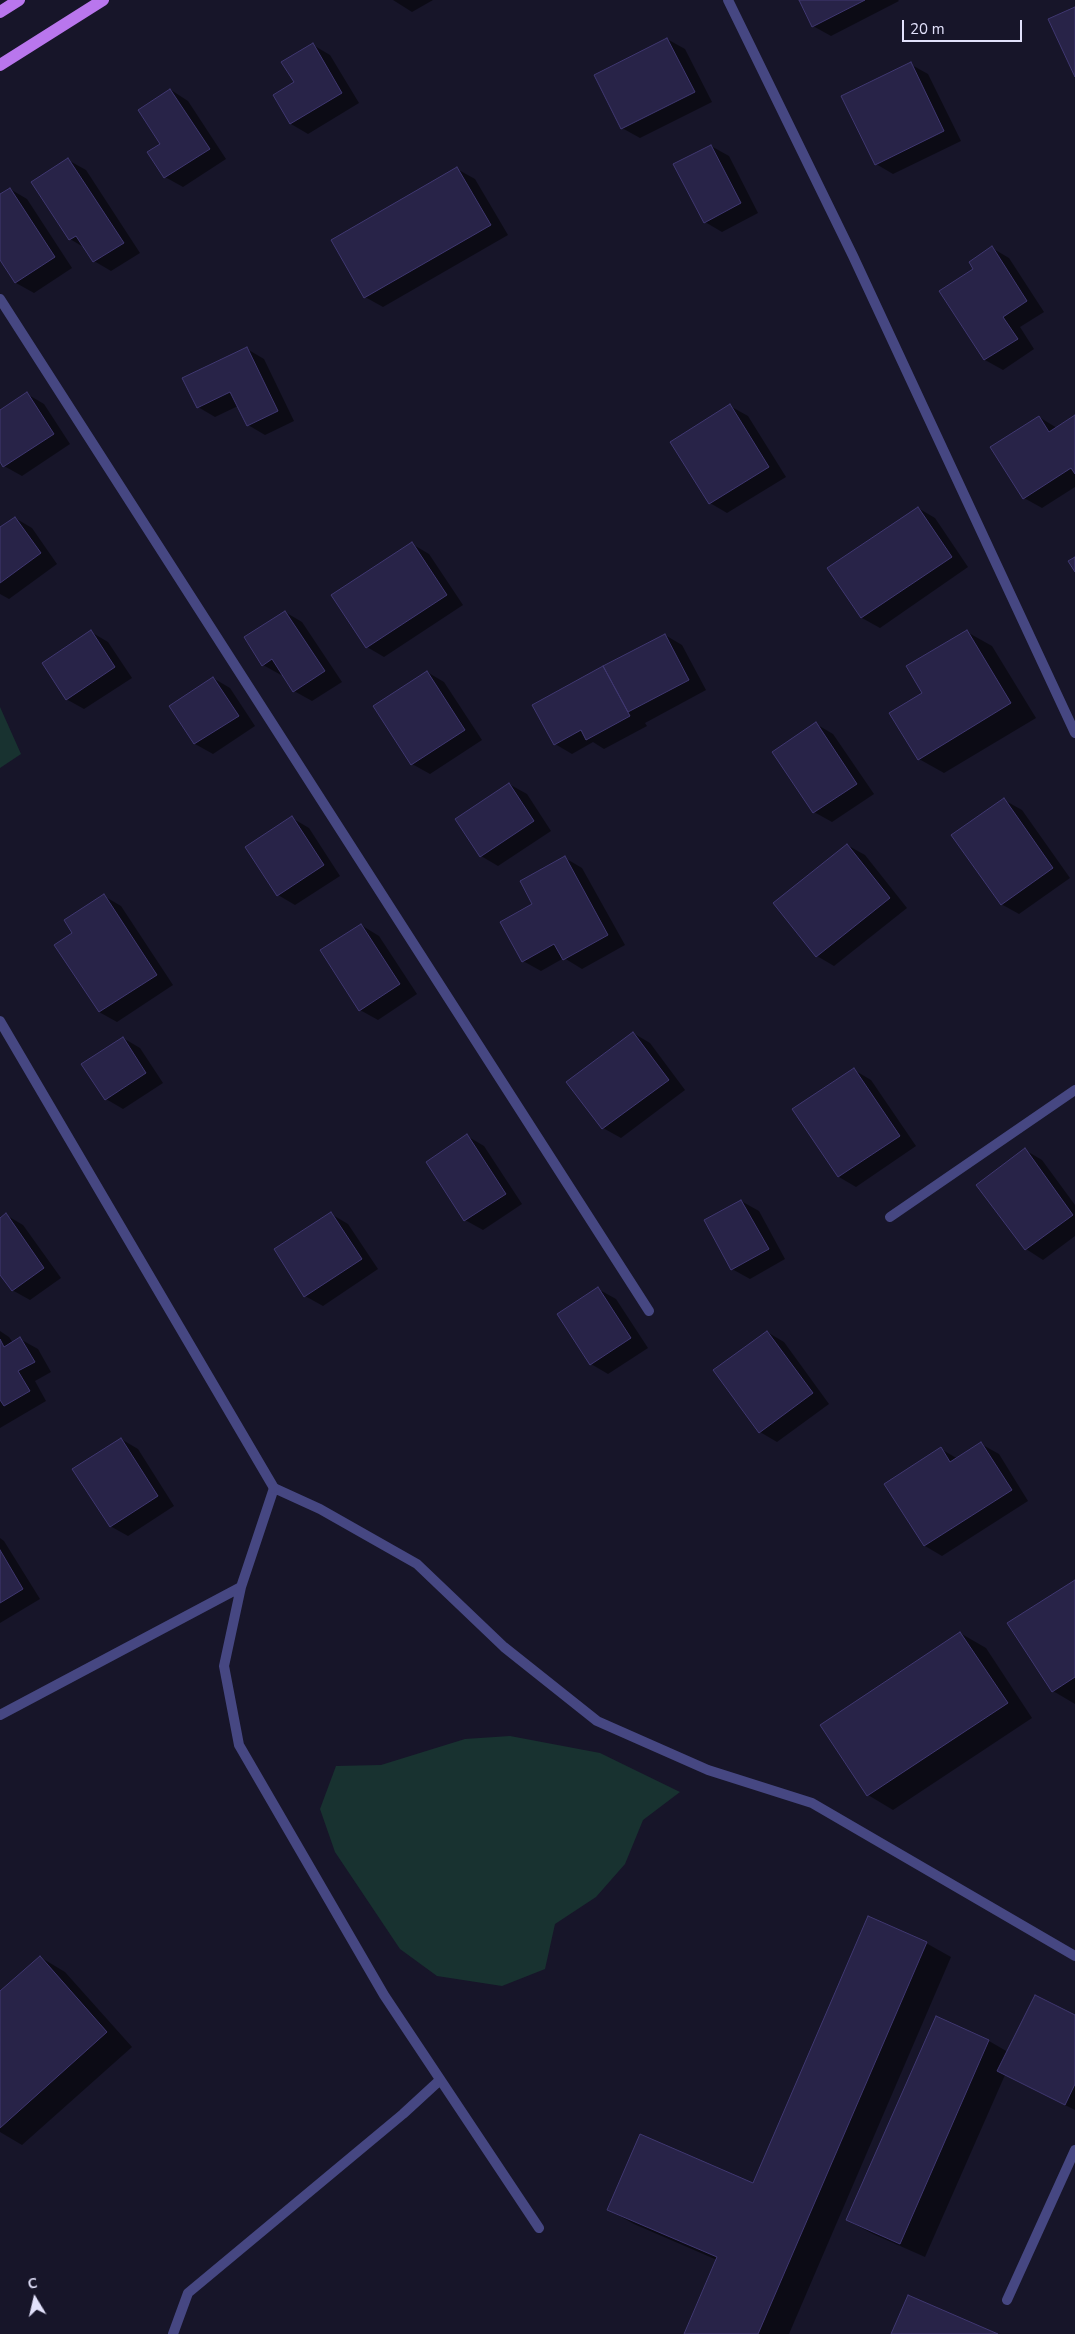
<!DOCTYPE html>
<html>
<head>
<meta charset="utf-8">
<style>
  body { margin:0 }
  #map { position:relative; width:1075px; height:2334px; overflow:hidden; background:#171529; font-family:"Nunito Sans",sans-serif }
  canvas { display:block }
  .north { position:absolute; left:10px; top:2274px; width:50px; height:50px; -webkit-text-stroke:4px #171529; paint-order:stroke; rotate:351deg; font-size:14px; font-weight:700; line-height:20px; text-align:center; color:#e2e1fb }
  .north::after { content:''; display:block; margin:auto; width:18px; height:22px; background:#e2e1fb; clip-path:polygon(50% 0,100% 100%,50% 72%,0 100%) }
  .scale { position:absolute; left:902px; top:20px; width:120px; height:22px; box-sizing:border-box; border:2px solid #e2e1fb; border-top:0; padding-left:6px; font-size:15px; line-height:18px; white-space:nowrap; color:#e2e1fb; -webkit-text-stroke:4px #171529; paint-order:stroke }
</style>
</head>
<body>
<div id="map">
<canvas width="1075" height="2334"></canvas>
<div class="north">С</div>
<div class="scale">20 m</div>
</div>
<script>
const ctx = document.querySelector('canvas').getContext('2d');
ctx.lineJoin = 'round';
function fillPath(path, color) { ctx.fillStyle = color; ctx.fill(path, 'evenodd'); }
const shape = rows => new Path2D(rows.map(r => 'M' + r).join(''));
function stroke(path, color, width, dash) { ctx.strokeStyle = color; ctx.lineWidth = width; ctx.lineCap = dash ? 'butt' : 'round'; ctx.setLineDash(dash || []); ctx.stroke(path); }
fillPath(shape([
  [0,707,21,754,0,768],
  [510,1736,600,1753,680,1792,643,1820,625,1864,596,1897,555,1924,545,1969,502,1986,437,1976,400,1949,335,1852,320,1809,336,1766,381,1765,465,1739]
]), '#183230');
fillPath(shape([
  [393,0,433,0,412,12],
  [800,0,898,0,899,1,831,36,813,26],
  [667,39,685,49,712,102,640,138,622,128],
  [313,45,330,55,359,103,308,134,291,124,295,83],
  [910,64,928,74,961,141,893,174,876,164],
  [171,90,188,101,226,159,183,187,165,177,149,152,161,144],
  [711,146,729,156,758,213,722,232,705,222],
  [68,160,86,170,140,253,111,271,94,261,85,248,70,239],
  [457,169,475,179,508,235,383,307,365,297],
  [10,189,27,199,72,268,34,293,16,283,0,258,0,196],
  [992,248,1009,258,1044,312,1020,327,1034,349,1003,370,985,360,941,291,975,269],
  [247,349,264,359,294,421,265,435,248,425,238,406,215,417,198,407],
  [27,394,44,404,70,444,22,476,4,466,0,460,0,411],
  [730,406,748,416,786,477,727,513,710,503],
  [1075,416,1075,487,1042,508,1024,498,1039,417,1057,428],
  [918,508,935,518,968,567,880,628,862,618,829,568],
  [15,518,32,528,57,564,9,599,0,594,0,529],
  [412,544,429,554,463,605,384,657,367,647],
  [285,612,302,622,342,682,312,701,294,691,283,674,281,675,263,665],
  [91,632,108,642,132,678,84,709,66,699],
  [967,632,992,646,1036,718,944,773,919,759,924,694],
  [665,635,682,645,706,690,645,723,647,726,604,749,593,742,572,754,555,744,534,705],
  [427,672,444,682,482,740,430,774,412,764,375,706],
  [213,678,230,688,255,726,213,754,195,744,170,706],
  [816,724,833,734,874,794,832,822,814,812],
  [509,784,527,794,551,831,498,866,481,856],
  [1004,800,1022,810,1070,878,1019,914,1001,904],
  [292,818,309,828,340,876,295,905,278,895],
  [847,845,865,855,907,908,834,966,817,956],
  [565,858,582,868,625,945,582,969,564,958,541,971,523,961,534,904],
  [104,896,121,906,173,985,117,1022,99,1012,74,933],
  [361,925,379,936,417,994,378,1020,360,1010],
  [633,1033,650,1043,685,1090,621,1138,603,1128],
  [123,1038,140,1048,163,1083,123,1109,106,1099],
  [854,1070,871,1080,916,1146,856,1187,839,1177],
  [467,1136,484,1146,522,1204,483,1230,465,1220],
  [1025,1150,1042,1160,1075,1205,1075,1236,1043,1260,1026,1249,978,1185],
  [741,1201,759,1211,785,1259,750,1279,732,1269],
  [331,1214,348,1224,378,1269,323,1306,305,1296],
  [6,1215,23,1225,61,1278,30,1300,12,1290,0,1272,0,1219],
  [598,1289,616,1299,648,1348,608,1374,591,1364],
  [0,1331,9,1337,13,1343,20,1339,38,1349,51,1372,35,1381,46,1401,0,1428],
  [767,1332,784,1342,829,1404,777,1442,760,1432],
  [121,1439,138,1449,174,1506,128,1536,110,1526],
  [981,1444,999,1454,1028,1501,942,1556,925,1546,885,1485,941,1449,958,1459],
  [0,1538,4,1541,40,1599,0,1623],
  [1075,1581,1075,1704,1053,1691],
  [960,1633,986,1648,1032,1718,893,1810,868,1795],
  [926,1943,951,1957,789,2334,686,2334,717,2260,634,2224,609,2210,754,2184],
  [40,1957,65,1972,132,2047,22,2145,0,2132,0,1993],
  [1075,2016,1075,2110,1005,2075,925,2257,873,2234,847,2220,936,2018,989,2041,1008,2052]
]), '#0007');
const building = shape([
  [799,0,865,0,812,27,799,0],
  [1075,7,1075,77,1048,19,1075,7],
  [667,38,695,92,621,129,594,75,667,38],
  [313,43,342,93,290,124,273,95,294,82,281,62,313,43],
  [911,62,944,131,875,165,841,96,911,62],
  [170,89,210,149,164,178,147,152,160,144,138,110,170,89],
  [711,145,741,203,704,223,673,164,711,145],
  [68,158,124,243,93,262,76,236,69,240,31,182,68,158],
  [457,167,491,225,364,298,331,240,457,167],
  [10,188,55,257,15,283,0,260,0,194,10,188],
  [992,246,1027,301,1003,317,1018,339,984,360,939,291,973,269,969,262,992,246],
  [247,347,278,411,247,426,230,392,197,408,182,378,247,347],
  [27,392,54,434,3,467,0,462,0,410,27,392],
  [730,404,769,467,709,504,670,442,730,404],
  [1075,415,1075,474,1071,468,1023,499,990,447,1039,416,1049,432,1075,415],
  [918,507,952,557,861,618,827,568,918,507],
  [15,517,41,553,0,583,0,527,15,517],
  [412,542,447,595,366,648,331,595,412,542],
  [1075,557,1075,572,1068,561,1075,557],
  [285,611,325,671,293,692,272,659,262,666,244,637,285,611],
  [91,630,115,667,66,700,42,663,91,630],
  [967,630,1011,703,918,760,889,713,922,693,906,666,967,630],
  [665,634,689,680,628,712,603,666,665,634],
  [603,666,630,716,586,740,581,730,554,745,532,705,603,666],
  [427,671,465,730,411,765,373,706,427,671],
  [213,677,239,716,194,744,169,706,213,677],
  [816,722,857,784,813,813,772,752,816,722],
  [509,783,534,821,480,857,455,819,509,783],
  [1004,798,1053,868,1001,905,951,835,1004,798],
  [292,816,324,865,277,896,245,847,292,816],
  [847,844,890,898,816,957,773,903,847,844],
  [565,856,608,935,563,960,554,944,522,962,500,922,532,904,520,881,565,856],
  [104,894,157,975,99,1012,54,945,72,933,64,920,104,894],
  [361,924,400,984,359,1011,320,950,361,924],
  [633,1032,669,1080,602,1129,566,1082,633,1032],
  [123,1037,146,1073,105,1100,81,1064,123,1037],
  [854,1068,900,1136,838,1177,792,1109,854,1068],
  [467,1134,506,1194,464,1221,426,1162,467,1134],
  [1025,1148,1073,1215,1025,1250,976,1185,1025,1148],
  [741,1200,769,1249,731,1270,704,1220,741,1200],
  [331,1212,362,1259,304,1297,274,1249,331,1212],
  [6,1213,44,1268,12,1291,0,1275,0,1218,6,1213],
  [598,1287,631,1338,590,1365,557,1314,598,1287],
  [767,1331,813,1393,759,1433,713,1370,767,1331],
  [20,1337,35,1362,18,1371,30,1391,4,1406,0,1400,0,1339,4,1347,20,1337],
  [121,1438,158,1496,110,1527,72,1469,121,1438],
  [981,1442,1012,1490,924,1546,884,1484,941,1447,950,1462,981,1442],
  [0,1550,23,1589,0,1603,0,1550],
  [1075,1580,1075,1677,1052,1692,1007,1623,1075,1580],
  [960,1632,1008,1703,867,1796,820,1725,960,1632],
  [868,1916,927,1942,758,2334,684,2334,717,2257,607,2210,640,2134,753,2183,868,1916],
  [40,1956,107,2032,0,2128,0,1991,40,1956],
  [1035,1995,1075,2015,1075,2084,1065,2105,997,2071,1035,1995],
  [936,2016,989,2040,900,2244,846,2220,936,2016],
  [908,2295,998,2334,891,2334,908,2295]
]);
fillPath(building, '#282348');
stroke(building, '#403871', 1);
stroke(shape([
  [0,299,649,1311],
  [890,1217,1075,1090],
  [0,1715,241,1587],
  [539,2228,384,1995,239,1745,224,1666,241,1587,274,1488,320,1509,417,1564,504,1647,597,1721,708,1770,812,1803,1075,1956],
  [1007,2300,1075,2150],
  [173,2334,188,2293,403,2114,440,2080]
]), '#464782', 10);
stroke(shape([
  [728,0,853,256,1075,733],
  [0,1021,274,1488]
]), '#464782', 10);
stroke(shape([
  [0,12,19,0],
  [0,65,103,0]
]), '#b976ed', 12);
</script>
</body>
</html>
